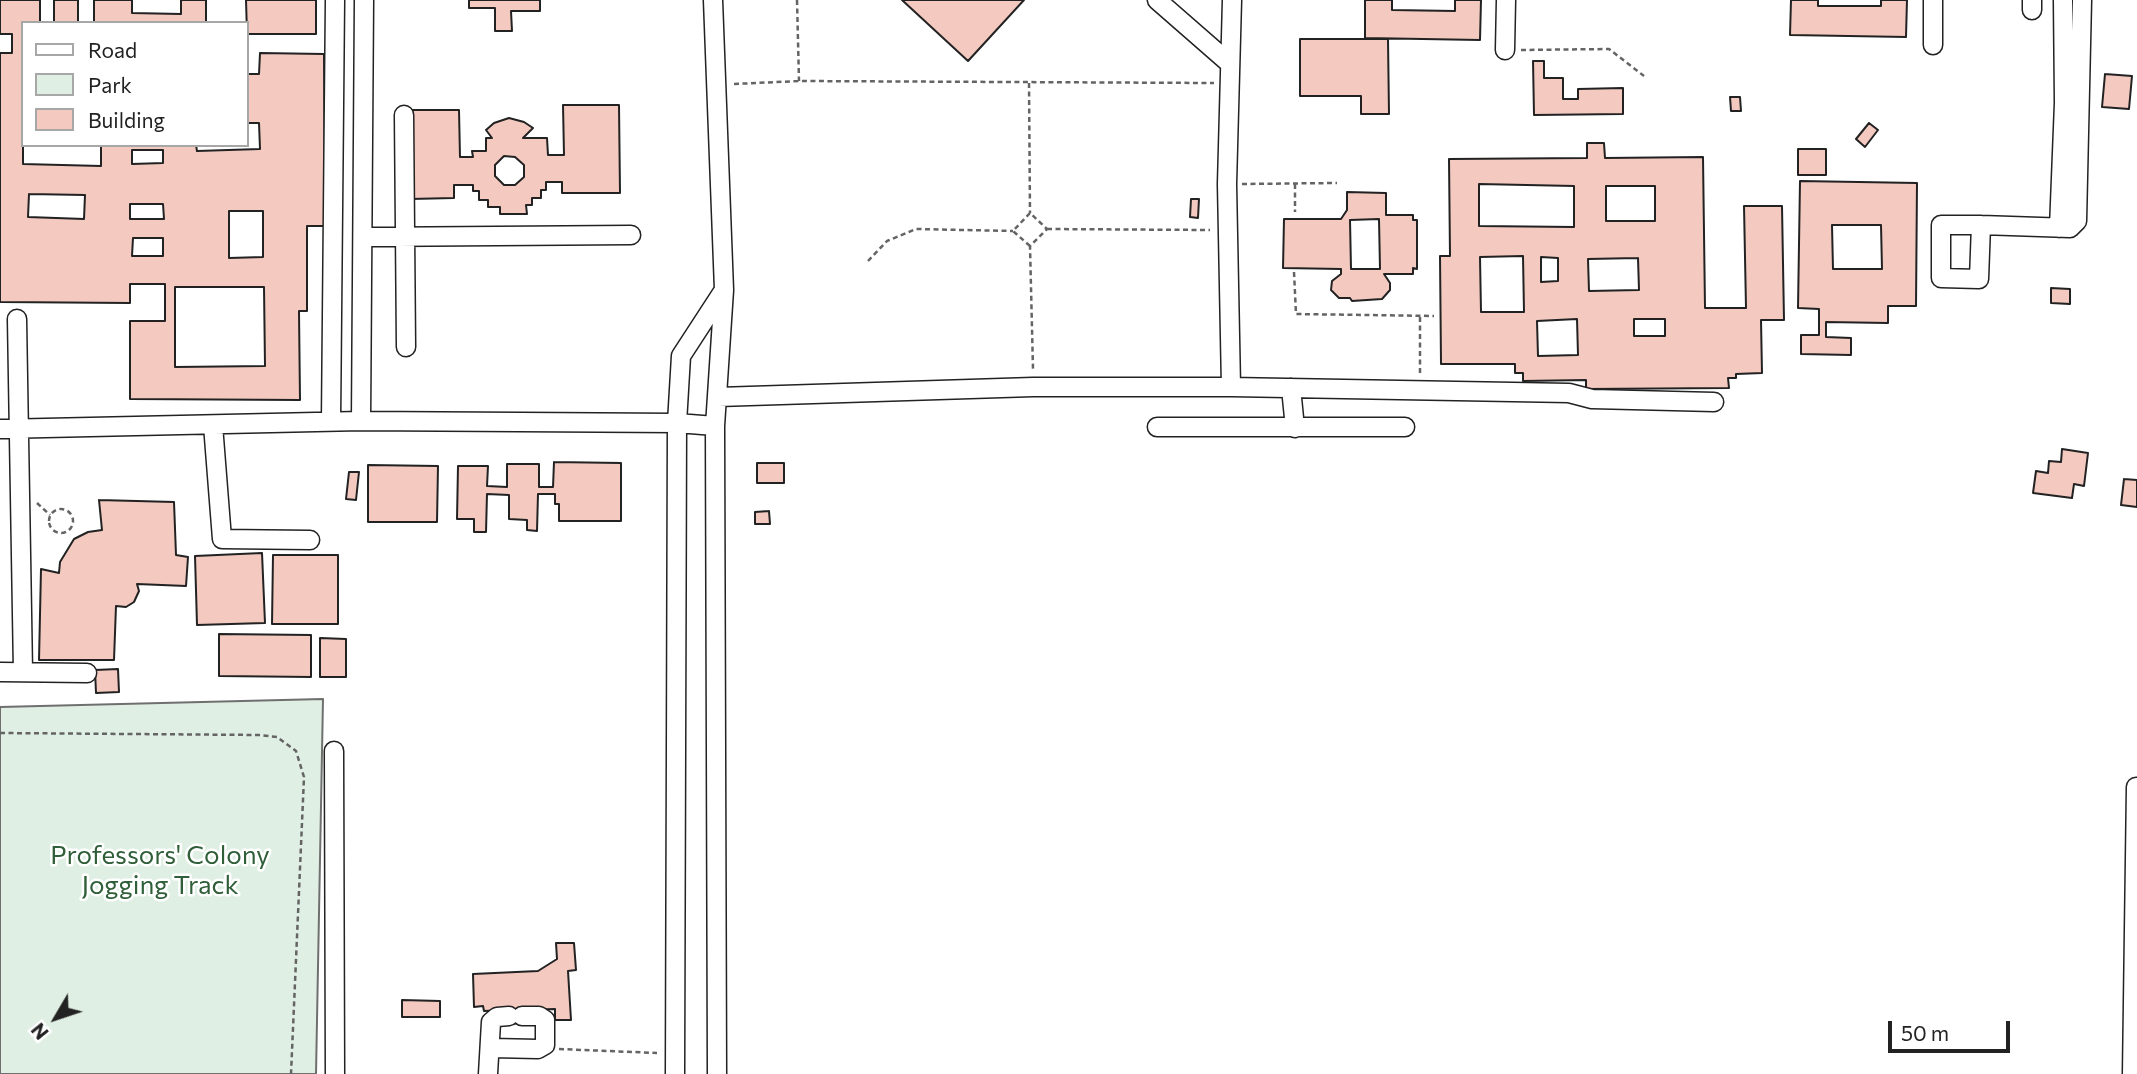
<!DOCTYPE html>
<html>
<head>
<meta charset="utf-8">
<style>
  body { margin:0 }
  #map { position:relative; width:2137px; height:1074px; overflow:hidden; background:#fff; font-family:Commissioner,sans-serif }
  canvas { display:block }
  .legend { position:absolute; left:21px; top:21px; width:228px; height:126px; box-sizing:border-box; background:#fff; border:2px solid #a7a7a7; margin:0; padding:9px 12px; list-style:none; font-size:21px; color:#222 }
  .legend li { display:flex; align-items:center; gap:14px; height:35px }
  .legend b { width:35px; border:2px solid #a7a7a7 }
  .north { position:absolute; left:21px; top:983px; width:70px; height:70px; -webkit-text-stroke:5px #fff; paint-order:stroke; rotate:231deg; font-size:19px; font-weight:700; line-height:28px; text-align:center; color:#222 }
  .north::after { content:''; display:block; margin:auto; width:24px; height:32px; background:#222; clip-path:polygon(50% 0,100% 100%,50% 72%,0 100%) }
  .scale { position:absolute; left:1888px; top:1021px; width:122px; height:32px; box-sizing:border-box; border:4px solid #222; border-top:0; padding-left:9px; font-size:21px; line-height:24px; white-space:nowrap; color:#222; -webkit-text-stroke:5px #fff; paint-order:stroke }
</style>
</head>
<body>
<div id="map">
<canvas width="2137" height="1074"></canvas>
<ul class="legend">
<li><b style="height:9px;background:#fff"></b>Road</li>
<li><b style="height:19px;background:#e0efe3"></b>Park</li>
<li><b style="height:19px;background:#f3c9c0"></b>Building</li>
</ul>
<div class="north">N</div>
<div class="scale">50 m</div>
</div>
<script>
const ctx = document.querySelector('canvas').getContext('2d');
ctx.lineJoin = 'round';
function fillPath(path, color) { ctx.fillStyle = color; ctx.fill(path, 'evenodd'); }
const shape = rows => new Path2D(rows.map(r => 'M' + r).join(''));
function stroke(path, color, width, dash) { ctx.strokeStyle = color; ctx.lineWidth = width; ctx.lineCap = dash ? 'butt' : 'round'; ctx.setLineDash(dash || []); ctx.stroke(path); }
function drawText(font, color, halo, rows, align = 'center') {
  ctx.font = font + ' Commissioner,sans-serif'; ctx.lineWidth = 5; ctx.setLineDash([]); ctx.textBaseline = 'middle'; ctx.strokeStyle = halo; ctx.fillStyle = color; for (const [text, x, y, turn = 0] of rows) {
    ctx.save(); ctx.translate(x, y); ctx.rotate((+turn || 0) * Math.PI / 180); ctx.textAlign = isNaN(turn) ? turn : align; if (halo) ctx.strokeText(text, 0, 0); ctx.fillText(text, 0, 0); ctx.restore();
  }
}
const green = shape([
  [323,699,316,1074,0,1074,0,707,323,699]
]);
fillPath(green, '#e0efe3');
stroke(green, '#6f6f6f', 2);
const building = shape([
  [0,0,40,0,40,23,23,23,23,164,101,166,101,145,196,145,197,151,260,149,259,123,247,123,247,74,259,74,260,53,324,54,325,226,307,226,307,311,299,311,300,400,130,399,130,321,165,321,165,284,130,284,130,303,0,302,0,53,12,53,12,34,0,34,0,0],
  [132,150,163,150,163,163,132,164,132,150],
  [29,194,85,195,84,219,28,217,29,194],
  [130,204,163,204,164,219,130,219,130,204],
  [229,211,263,211,263,257,229,258,229,211],
  [133,238,163,238,163,256,132,256,133,238],
  [175,287,264,287,265,366,175,367,175,287],
  [54,0,78,0,78,23,54,23,54,0],
  [94,0,132,0,132,13,181,14,181,0,206,0,206,23,94,23,94,0],
  [246,0,316,0,316,34,247,34,246,0],
  [469,0,540,0,540,11,511,11,512,31,495,31,495,8,469,8,469,0],
  [902,0,1024,0,968,61,902,0],
  [1365,0,1392,0,1392,10,1455,11,1455,0,1481,0,1480,40,1365,38,1365,0],
  [1791,0,1818,0,1818,6,1881,6,1881,0,1907,0,1906,37,1790,35,1791,0],
  [1300,39,1388,39,1389,114,1361,114,1361,96,1300,96,1300,39],
  [1533,61,1544,61,1544,78,1563,78,1563,99,1578,99,1578,89,1623,88,1623,114,1534,115,1533,61],
  [2105,74,2132,76,2129,109,2102,107,2105,74],
  [1730,97,1740,97,1741,111,1731,111,1730,97],
  [563,105,619,105,620,193,562,193,562,182,546,182,546,190,541,190,541,198,532,198,532,205,526,205,527,214,500,214,500,207,488,207,488,200,479,200,479,191,473,191,473,185,454,185,454,198,410,199,409,110,459,110,460,157,473,157,472,151,486,151,486,138,492,138,486,130,494,123,509,118,524,122,533,128,523,138,547,138,548,155,564,155,563,105],
  [504,156,515,157,524,165,524,177,515,185,504,185,495,176,495,165,504,156],
  [1869,123,1878,130,1865,147,1856,139,1869,123],
  [1587,143,1604,143,1605,158,1703,157,1705,308,1746,308,1744,206,1782,206,1784,320,1761,320,1762,373,1736,374,1736,378,1728,378,1729,388,1586,389,1586,380,1523,381,1523,373,1515,373,1515,364,1441,364,1440,256,1450,256,1449,159,1587,158,1587,143],
  [1479,184,1574,186,1574,227,1479,226,1479,184],
  [1606,186,1655,186,1655,221,1606,221,1606,186],
  [1523,256,1524,312,1481,312,1480,257,1523,256],
  [1541,257,1558,258,1558,281,1541,282,1541,257],
  [1638,258,1639,290,1589,291,1588,259,1638,258],
  [1577,319,1578,355,1538,356,1537,321,1577,319],
  [1634,319,1665,319,1665,336,1634,336,1634,319],
  [1798,149,1826,149,1826,175,1798,175,1798,149],
  [1800,181,1917,183,1916,306,1888,306,1888,323,1826,322,1826,337,1851,338,1851,355,1801,354,1801,335,1819,335,1819,309,1798,308,1800,181],
  [1832,225,1881,225,1882,269,1833,269,1832,225],
  [1347,192,1386,193,1386,215,1413,215,1413,220,1417,220,1417,269,1413,268,1413,274,1384,274,1390,283,1390,290,1382,299,1352,301,1350,298,1339,298,1331,290,1332,281,1341,274,1341,269,1283,268,1284,219,1341,219,1347,210,1347,192],
  [1379,219,1380,269,1351,269,1350,220,1379,219],
  [1191,199,1199,199,1198,218,1190,217,1191,199],
  [2051,288,2070,289,2070,304,2051,303,2051,288],
  [2062,449,2088,453,2084,486,2074,484,2072,498,2033,493,2036,471,2048,473,2049,461,2061,462,2062,449],
  [554,462,621,463,621,521,559,521,559,504,555,504,555,494,538,494,537,531,527,530,527,520,509,519,509,495,487,494,486,532,474,532,474,519,457,519,458,466,488,466,487,486,507,487,507,464,539,464,539,487,553,487,554,462],
  [757,463,784,463,784,483,757,483,757,463],
  [368,465,438,466,437,522,368,522,368,465],
  [349,472,359,472,356,500,346,499,349,472],
  [2124,479,2137,480,2137,507,2121,505,2124,479],
  [99,500,174,502,176,555,188,557,186,586,137,584,139,591,134,602,126,607,116,606,114,660,39,660,41,569,59,573,60,562,74,539,88,532,102,530,99,500],
  [769,511,770,524,755,524,755,512,769,511],
  [262,553,265,623,197,625,195,556,262,553],
  [273,555,338,555,338,624,272,624,273,555],
  [219,634,311,635,311,677,219,676,219,634],
  [320,638,346,639,346,677,320,677,320,638],
  [118,669,119,692,96,693,95,670,118,669],
  [556,943,574,943,576,970,568,971,571,1020,555,1020,555,1009,522,1010,522,1023,509,1024,509,1010,484,1011,483,1006,474,1007,473,974,538,971,557,959,556,943],
  [402,1000,440,1001,440,1017,402,1017,402,1000]
]);
fillPath(building, '#f3c9c0');
stroke(building, '#222', 2);
const minor = shape([
  [713,0,724,290,715,426,717,1074],
  [1157,0,1228,62],
  [2032,10,2032,0],
  [1933,45,1933,0],
  [1505,50,1506,0],
  [404,115,406,347],
  [1981,225,1979,279,1941,278,1941,225,1981,225,2070,228,2077,221,2082,0],
  [2059,228,2064,103,2063,0],
  [363,237,631,235],
  [17,319,23,672],
  [1231,387,1227,184,1232,0],
  [1291,388,1295,428],
  [718,397,1033,387,1231,387,1569,393,1592,399,1714,402],
  [331,421,335,0],
  [361,421,364,0],
  [213,425,222,539,310,540],
  [1157,427,1405,427],
  [0,429,361,421,677,423,715,426],
  [0,672,87,673],
  [334,751,335,1074],
  [492,1048,538,1049,545,1045,545,1020,539,1016,522,1016],
  [488,1074,491,1022,497,1017,509,1016],
  [675,1074,677,423,681,356,722,293],
  [2132,1074,2136,787]
]);
stroke(minor, '#222', 21);
stroke(shape([
  [797,0,799,81],
  [1521,50,1609,49,1644,76],
  [1029,83,1030,213],
  [734,84,799,81,1214,83],
  [1242,184,1337,183],
  [1295,184,1295,212],
  [1047,229,1210,230],
  [1030,246,1013,231,1030,213,1047,229,1030,246,1033,369],
  [868,261,887,241,916,229,1013,231],
  [1294,272,1296,314,1434,316],
  [1420,373,1420,317],
  [37,503,50,515],
  '49 521a12 12 0 1 1 24 0a12 12 0 1 1-24 0Z',
  [0,733,260,735,277,737,296,751,304,777,291,1074],
  [559,1049,657,1053]
]), '#646464', 2.5, [5, 3.5]);
stroke(minor, '#fff', 18);
drawText('26px', '#2f5e38', '#fff', [
  ["Professors' Colony",160,855],
  ["Jogging Track",160,885]
]);
</script>
</body>
</html>
